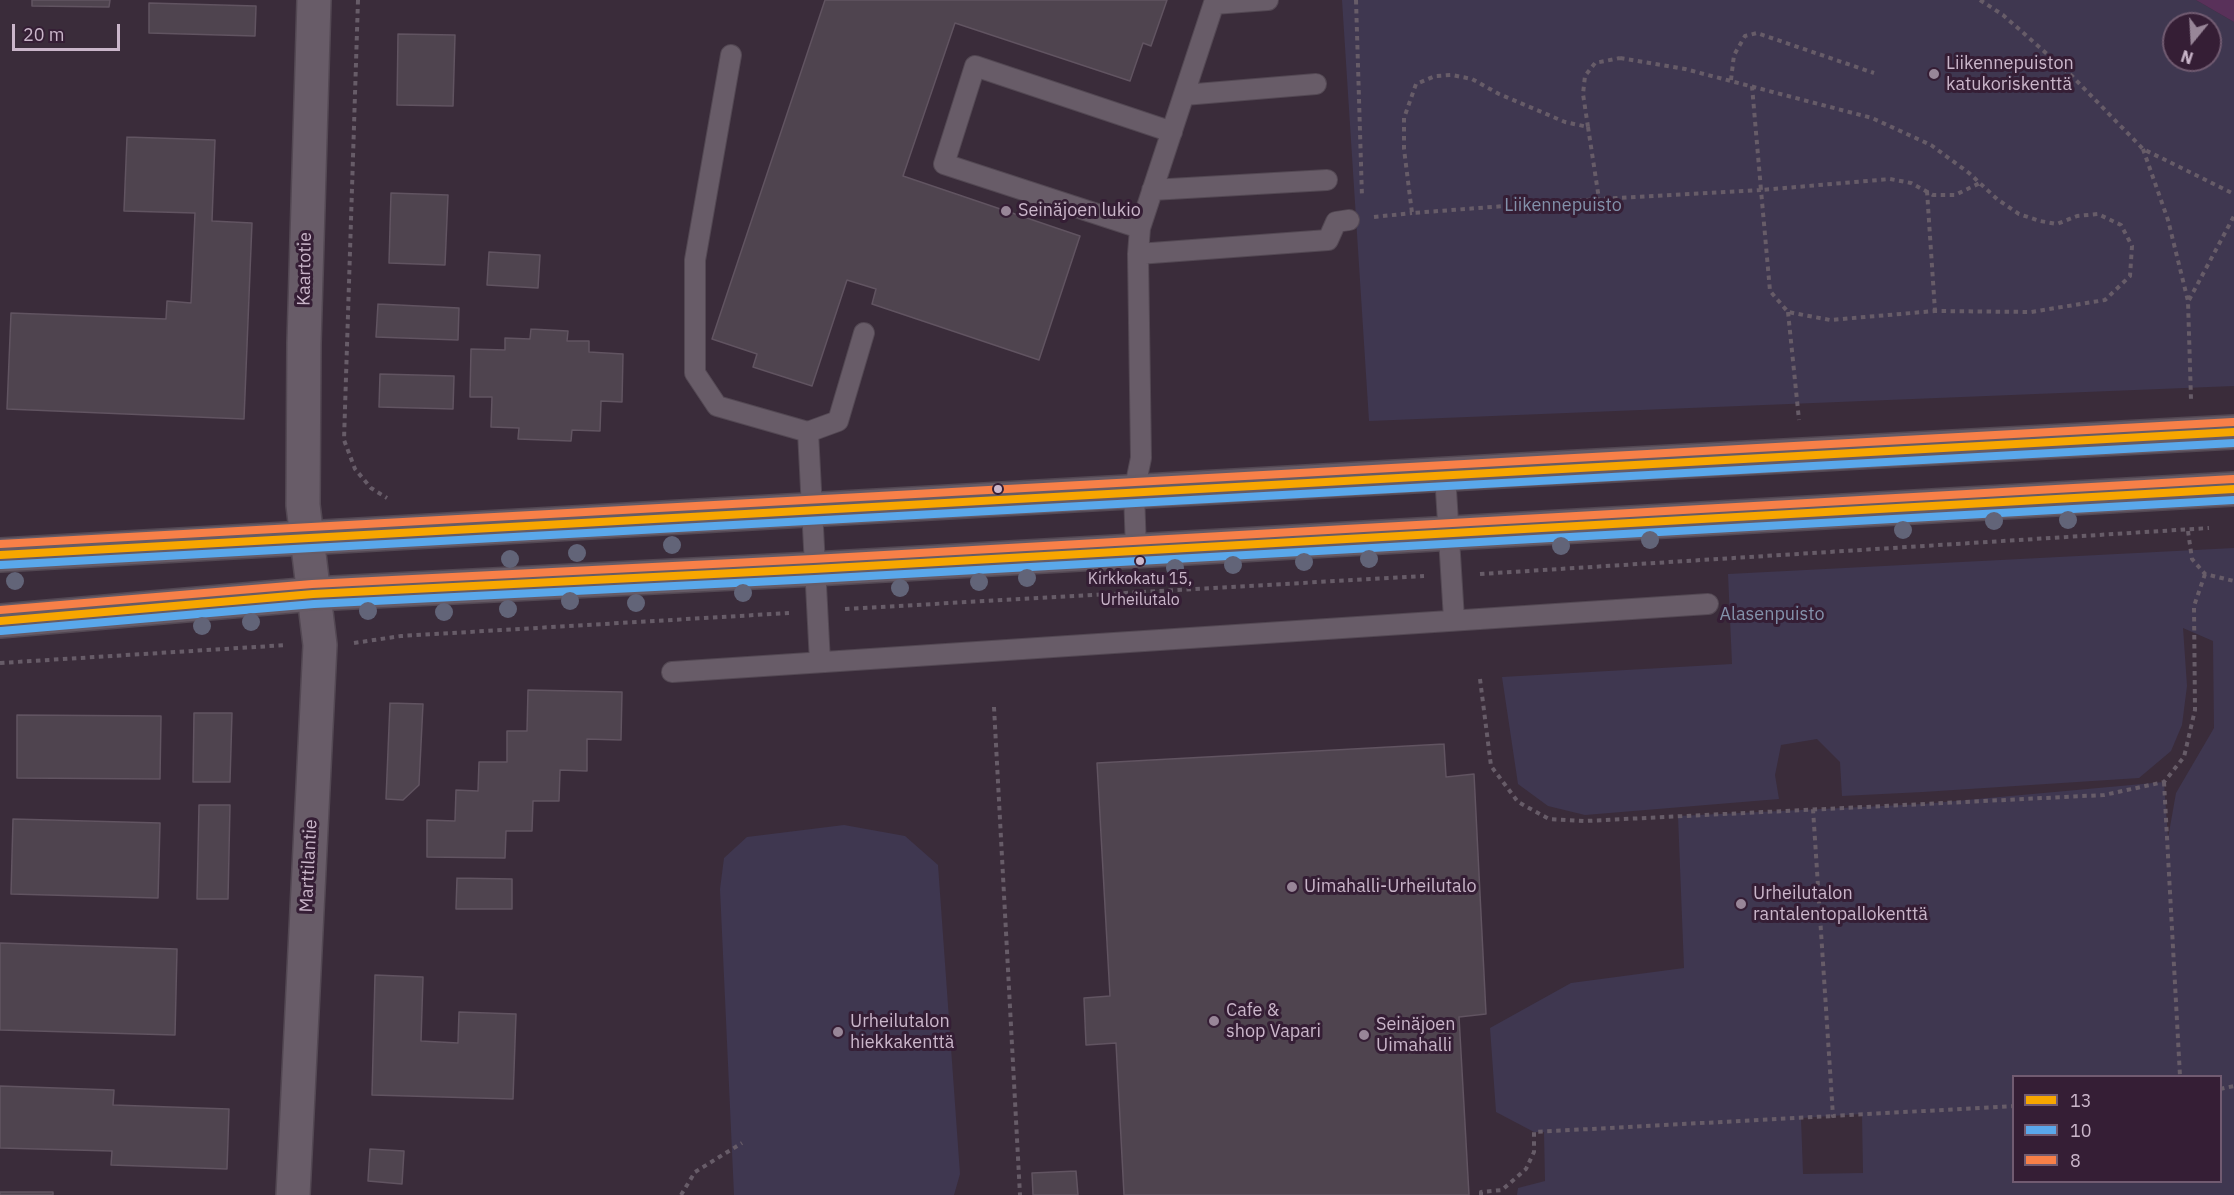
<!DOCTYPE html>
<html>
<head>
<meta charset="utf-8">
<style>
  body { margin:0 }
  #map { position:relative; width:2234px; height:1195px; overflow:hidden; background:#3a2c3a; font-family:"IBM Plex Sans",sans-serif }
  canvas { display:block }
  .legend { position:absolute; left:2012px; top:1075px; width:210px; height:108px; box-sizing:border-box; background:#351e35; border:2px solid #715b71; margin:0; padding:8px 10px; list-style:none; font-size:18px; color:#cab6ca }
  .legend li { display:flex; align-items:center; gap:12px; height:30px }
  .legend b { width:30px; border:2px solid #715b71 }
  .north { position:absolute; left:2162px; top:12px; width:60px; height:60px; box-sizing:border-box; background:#351e35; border:2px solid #715b71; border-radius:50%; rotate:198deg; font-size:16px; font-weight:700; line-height:24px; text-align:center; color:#cab6ca }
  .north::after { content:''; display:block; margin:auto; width:21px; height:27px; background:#988698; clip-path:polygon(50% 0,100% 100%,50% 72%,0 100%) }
  .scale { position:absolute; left:12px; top:24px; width:108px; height:27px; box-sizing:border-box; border:3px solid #cab6ca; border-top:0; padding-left:8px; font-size:18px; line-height:21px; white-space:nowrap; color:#cab6ca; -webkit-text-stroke:4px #351e35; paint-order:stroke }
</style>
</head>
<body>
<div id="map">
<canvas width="2234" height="1195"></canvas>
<ul class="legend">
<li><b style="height:8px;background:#f7a600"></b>13</li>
<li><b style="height:8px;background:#5aa8eb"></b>10</li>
<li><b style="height:8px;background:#f78048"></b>8</li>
</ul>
<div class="north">N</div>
<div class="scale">20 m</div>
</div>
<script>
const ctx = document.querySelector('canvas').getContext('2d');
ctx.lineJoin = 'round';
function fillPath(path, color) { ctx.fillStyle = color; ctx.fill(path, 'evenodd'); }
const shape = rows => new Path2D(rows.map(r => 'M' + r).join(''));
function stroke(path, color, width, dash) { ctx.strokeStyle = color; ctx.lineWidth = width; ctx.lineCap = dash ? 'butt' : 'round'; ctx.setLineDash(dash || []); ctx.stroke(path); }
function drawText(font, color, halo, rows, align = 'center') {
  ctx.font = font + ' "IBM Plex Sans",sans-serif'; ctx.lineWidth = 6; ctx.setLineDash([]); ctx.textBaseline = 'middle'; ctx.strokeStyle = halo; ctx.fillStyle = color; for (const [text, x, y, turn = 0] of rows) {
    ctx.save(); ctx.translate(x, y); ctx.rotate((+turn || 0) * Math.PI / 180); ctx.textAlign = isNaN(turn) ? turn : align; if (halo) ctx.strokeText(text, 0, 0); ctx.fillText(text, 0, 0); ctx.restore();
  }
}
fillPath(shape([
  [1342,0,2196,0,2234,22,2234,386,1369,421],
  [2174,24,2210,24,2210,60,2174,60],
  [2234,548,2234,1195,1517,1195,1518,1188,1545,1181,1544,1132,1534,1132,1496,1112,1490,1028,1571,983,1684,968,1678,816,1923,804,2164,782,2168,838,2176,793,2214,728,2213,641,2183,628,2187,686,2182,725,2171,751,2139,778,1923,792,1842,796,1840,762,1817,739,1781,745,1775,775,1779,799,1585,815,1548,806,1518,784,1502,677,1732,664,1728,574],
  [2014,1076,2220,1076,2220,1182,2014,1182],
  [1862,1114,1863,1173,1803,1174,1801,1118],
  [844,825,905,836,938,865,960,1174,954,1195,734,1195,720,889,724,858,747,837]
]), '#3f3750');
fillPath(shape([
  [2196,0,2234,0,2234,22]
]), '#59315a');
const building = shape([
  [32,0,110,0,109,7,32,6,32,0],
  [825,0,1167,0,1151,46,1143,43,1130,81,955,23,903,176,1080,236,1039,360,872,304,876,289,847,280,812,386,753,367,757,354,712,339,825,0],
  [149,3,256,6,255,36,149,33,149,3],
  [398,34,455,35,453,106,397,105,398,34],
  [127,137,215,140,212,221,252,223,244,419,7,409,11,313,166,319,167,301,191,303,195,213,124,211,127,137],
  [391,193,448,195,445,265,389,263,391,193],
  [489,252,540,255,538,288,487,285,489,252],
  [378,304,459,308,458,340,376,337,378,304],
  [531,329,568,331,567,341,589,341,589,352,623,354,622,402,601,401,600,431,572,430,571,441,518,439,519,428,491,427,492,397,470,397,471,349,505,350,505,338,530,339,531,329],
  [380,374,454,376,453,409,379,407,380,374],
  [528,690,622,692,621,740,587,739,587,771,560,770,559,801,533,801,532,831,506,831,505,858,427,857,427,820,455,821,456,790,478,791,479,762,507,762,507,731,527,731,528,690],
  [390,703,423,704,419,785,403,800,386,799,390,703],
  [194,713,232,713,230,782,193,782,194,713],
  [17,715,161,716,160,779,17,778,17,715],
  [1444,744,1446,777,1474,774,1486,1014,1459,1017,1469,1195,1124,1195,1116,1043,1086,1045,1084,998,1110,996,1097,763,1444,744],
  [199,805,230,805,228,899,197,899,199,805],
  [13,819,160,823,158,898,11,894,13,819],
  [457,878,512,879,512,909,456,909,457,878],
  [0,943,177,949,175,1035,0,1030,0,943],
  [375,975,423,977,421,1041,458,1043,459,1012,516,1014,513,1099,372,1095,375,975],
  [0,1086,114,1090,113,1105,229,1109,227,1169,111,1165,112,1151,0,1148,0,1086],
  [370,1149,404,1151,402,1184,368,1181,370,1149],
  [1076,1171,1078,1195,1033,1195,1032,1173,1076,1171],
  [0,1192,53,1192,53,1195,0,1195,0,1192]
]);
fillPath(building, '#4f444f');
stroke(building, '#615461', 1.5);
const lane = shape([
  [1214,4,1268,0],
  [731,55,695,260,695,373,717,406,808,432],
  [1184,95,1316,84],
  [1152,190,1327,180],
  [1140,228,944,164,975,66,1172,132],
  [1138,254,1328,240,1336,222,1349,220],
  [1445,474,1454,619],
  [1136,551,1134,492,1141,458,1138,254,1140,228,1215,0],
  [820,662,808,432,838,421,864,333],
  [672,672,1708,604]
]);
const street = shape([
  [293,1195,320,645,303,505,304,343,314,0]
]);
const secondary = shape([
  [0,555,1503,471,2234,432],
  [0,621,313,594,814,569,2234,489]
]);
stroke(lane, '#534853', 22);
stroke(street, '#534853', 36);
stroke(secondary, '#534853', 36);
stroke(shape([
  [358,0,344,440,355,469,371,488,387,498],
  [1356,0,1362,197],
  [1980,0,2003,15,2072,76,2143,149,2234,194],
  [1620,58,1685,69,1872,118,1931,145,1969,173,1997,199,2019,214,2040,221,2057,224,2077,216,2098,214,2121,225,2132,246,2130,276,2105,300,2031,312,1935,311,1830,320,1788,312,1770,291,1761,190,1599,199,1412,213,1404,149,1404,118,1416,84,1435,76,1452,75,1472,79,1499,94,1565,122,1588,127,1583,94,1585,76,1595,63,1620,58],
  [1731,80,1734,55,1745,36,1757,33,1874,73],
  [1752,86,1761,190,1890,179,1911,183,1933,195,1955,195,1980,183],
  [1588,127,1599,199],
  [2143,149,2168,220,2188,301,2191,399],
  [1927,191,1935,311],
  [1374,217,1412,213],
  [2189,300,2234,216],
  [1788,312,1799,420],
  [2188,531,2192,559,2205,574,2234,581],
  [1480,574,2209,528],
  [845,609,1424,576],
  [354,643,401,636,789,613],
  [0,663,287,645],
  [1480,679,1491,766,1518,802,1549,819,1585,821,2104,795,2164,782,2184,757,2195,710,2194,606,2205,574],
  [994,707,1020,1195],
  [2164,782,2180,1076],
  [1813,809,1833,1116,2014,1106],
  [2220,1089,2234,1086],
  [681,1195,695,1172,742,1143],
  [1481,1195,1481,1192,1502,1190,1526,1169,1534,1152,1534,1132,1833,1116]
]), '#675c68', 4, [4.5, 4.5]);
stroke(lane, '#685c68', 20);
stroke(street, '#685c68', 33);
stroke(secondary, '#665b66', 33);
stroke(shape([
  [0,555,2234,432],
  [0,621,313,594,814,569,2234,489]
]), '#f7a600', 8);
stroke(shape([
  [1,565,2234,443],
  [1,631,314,604,815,579,2234,500]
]), '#5aa8eb', 8);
stroke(shape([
  [0,544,2233,422],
  [0,610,312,584,813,559,2233,479]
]), '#f78048', 8);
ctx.fillStyle = '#626478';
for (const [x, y] of [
  [2068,520],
  [1994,521],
  [1903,530],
  [1650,540],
  [672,545],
  [1561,546],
  [577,553],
  [510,559],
  [1369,559],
  [1304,562],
  [1233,565],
  [1175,568],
  [1027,578],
  [15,581],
  [979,582],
  [900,588],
  [743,593],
  [570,601],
  [636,603],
  [508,609],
  [368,611],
  [444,612],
  [251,622],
  [202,626]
]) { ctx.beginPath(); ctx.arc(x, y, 9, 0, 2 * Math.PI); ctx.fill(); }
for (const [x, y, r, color] of [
  [1934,74,6,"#988698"],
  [1006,211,6,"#988698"],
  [998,489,5,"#cab6ca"],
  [1140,561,5,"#cab6ca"],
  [1292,887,6,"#988698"],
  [1741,904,6,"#988698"],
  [1214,1021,6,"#988698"],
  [838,1032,6,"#988698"],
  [1364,1035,6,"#988698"]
]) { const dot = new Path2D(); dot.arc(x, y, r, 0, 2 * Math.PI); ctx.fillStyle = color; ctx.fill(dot); stroke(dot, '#351e35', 2); }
drawText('16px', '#cab6ca', '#351e35', [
  ["Kirkkokatu 15,",1140,579],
  ["Urheilutalo",1140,600]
]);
drawText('18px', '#cab6ca', '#351e35', [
  ["Liikennepuiston",1946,64],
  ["katukoriskenttä",1946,85],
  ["Seinäjoen lukio",1018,211],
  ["Uimahalli-Urheilutalo",1304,887],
  ["Urheilutalon",1753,894],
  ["rantalentopallokenttä",1753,915],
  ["Cafe &",1226,1011],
  ["shop Vapari",1226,1032],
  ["Urheilutalon",850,1022],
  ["hiekkakenttä",850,1043],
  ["Seinäjoen",1376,1025],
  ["Uimahalli",1376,1046]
], 'left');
drawText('18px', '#8391aa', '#351e35', [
  ["Liikennepuisto",1563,206],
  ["Alasenpuisto",1772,615]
]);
drawText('18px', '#cab6ca', '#351e35', [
  ["Kaartotie",305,269,-89],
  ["Marttilantie",309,866,-87]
]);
</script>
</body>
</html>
